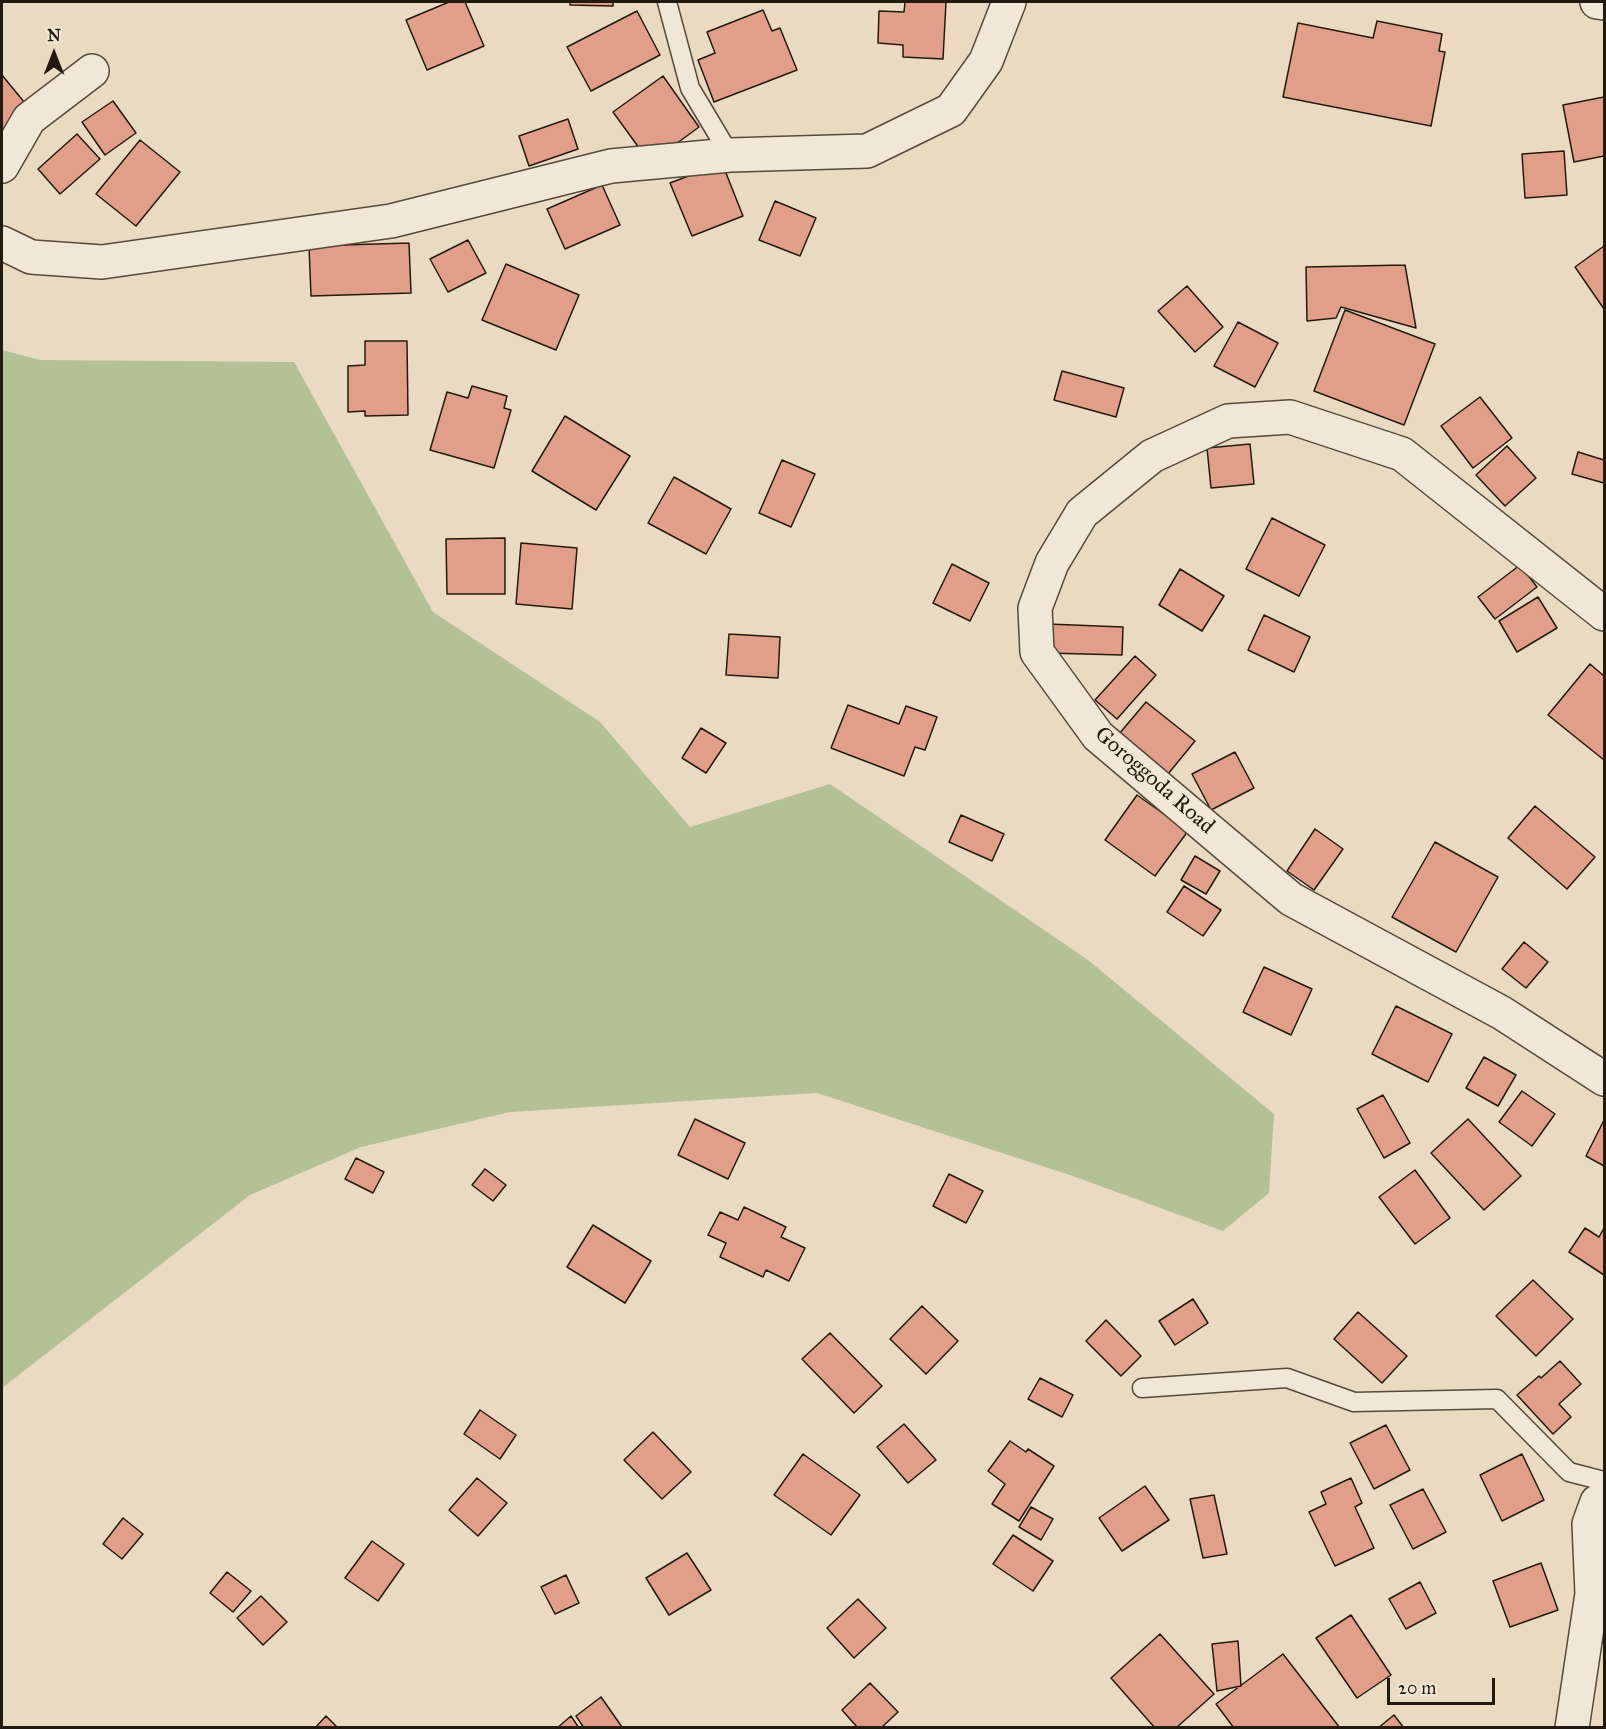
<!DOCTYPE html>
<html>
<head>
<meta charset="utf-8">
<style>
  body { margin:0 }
  #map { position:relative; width:1606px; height:1729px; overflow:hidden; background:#eadac1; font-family:"IM FELL Great Primer",serif }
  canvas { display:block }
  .frame { position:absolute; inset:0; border:3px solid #231a0f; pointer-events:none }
  .north { position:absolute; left:24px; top:24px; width:60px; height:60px; -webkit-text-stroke:4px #f1e7d7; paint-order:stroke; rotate:0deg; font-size:16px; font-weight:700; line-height:24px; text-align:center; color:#231a0f }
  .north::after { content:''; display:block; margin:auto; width:21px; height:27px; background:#231a0f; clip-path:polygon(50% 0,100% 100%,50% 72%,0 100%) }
  .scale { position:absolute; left:1387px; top:1678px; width:108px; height:27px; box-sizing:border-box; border:3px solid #231a0f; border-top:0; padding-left:8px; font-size:18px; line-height:21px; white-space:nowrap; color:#231a0f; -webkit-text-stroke:4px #f1e7d7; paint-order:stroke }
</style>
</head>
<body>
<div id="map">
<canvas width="1606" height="1729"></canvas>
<div class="frame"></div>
<div class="north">N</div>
<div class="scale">20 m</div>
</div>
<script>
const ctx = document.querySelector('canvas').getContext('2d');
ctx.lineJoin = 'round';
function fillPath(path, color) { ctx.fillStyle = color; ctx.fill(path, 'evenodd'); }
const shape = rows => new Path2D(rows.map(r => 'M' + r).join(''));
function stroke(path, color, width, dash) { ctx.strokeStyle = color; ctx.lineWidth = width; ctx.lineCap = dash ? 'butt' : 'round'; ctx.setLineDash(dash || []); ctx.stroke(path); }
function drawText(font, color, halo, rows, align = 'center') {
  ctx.font = font + ' "IM FELL Great Primer",serif'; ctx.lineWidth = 6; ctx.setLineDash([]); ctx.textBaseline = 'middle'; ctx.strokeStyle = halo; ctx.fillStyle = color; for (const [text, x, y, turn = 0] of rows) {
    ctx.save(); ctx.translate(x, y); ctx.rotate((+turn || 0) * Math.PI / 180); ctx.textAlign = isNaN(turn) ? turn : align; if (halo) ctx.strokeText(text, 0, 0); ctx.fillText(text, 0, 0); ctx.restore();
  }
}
fillPath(shape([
  [2,350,40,360,294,362,433,612,600,722,690,827,830,784,1088,960,1274,1114,1269,1193,1223,1231,1073,1176,817,1093,510,1112,361,1147,250,1195,2,1388]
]), '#b4c095');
const building = shape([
  [449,2,465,2,484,46,427,70,406,20,449,2],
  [570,2,613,2,613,6,570,5,570,2],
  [905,2,946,2,943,59,903,57,903,45,878,43,879,11,904,12,905,2],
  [763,10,772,31,780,28,797,70,714,102,698,60,715,53,707,32,763,10],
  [637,11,660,55,591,91,567,47,637,11],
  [1377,21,1442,34,1439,51,1445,52,1431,126,1283,97,1298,23,1373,38,1377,21],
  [2,75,29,108,2,131,2,75],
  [663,76,699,127,650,163,613,112,663,76],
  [1604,97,1604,156,1574,162,1563,105,1604,97],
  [113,101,136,133,105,155,82,122,113,101],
  [568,119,578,149,529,166,519,136,568,119],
  [77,134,100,159,60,194,38,169,77,134],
  [140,140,180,172,136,226,96,194,140,140],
  [1564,151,1567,195,1525,198,1522,154,1564,151],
  [722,163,743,216,692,236,670,183,722,163],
  [602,185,620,225,565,249,547,209,602,185],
  [775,201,816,218,800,256,759,240,775,201],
  [468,240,486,273,448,292,430,259,468,240],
  [409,243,411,293,311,296,309,246,409,243],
  [1604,246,1604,309,1575,267,1604,246],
  [506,264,579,295,556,350,482,320,506,264],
  [1405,265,1416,328,1341,307,1336,318,1307,321,1306,267,1405,265],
  [1187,286,1223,327,1195,352,1158,311,1187,286],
  [1345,310,1435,344,1404,425,1314,391,1345,310],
  [1238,322,1278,343,1255,387,1214,366,1238,322],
  [365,341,407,341,408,415,365,416,365,411,348,412,348,366,365,365,365,341],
  [1062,371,1124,388,1116,417,1054,400,1062,371],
  [472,386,507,396,504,408,511,410,494,468,430,450,447,392,468,398,472,386],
  [1480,397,1512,438,1473,468,1441,426,1480,397],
  [565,416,630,456,596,510,532,471,565,416],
  [1250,444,1254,484,1211,488,1207,448,1250,444],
  [1507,446,1536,478,1505,506,1476,475,1507,446],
  [1578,452,1604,460,1604,483,1572,474,1578,452],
  [782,460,815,474,791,527,759,513,782,460],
  [674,477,731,509,706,554,648,523,674,477],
  [1272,518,1325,545,1299,596,1246,569,1272,518],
  [505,538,505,594,447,594,446,539,505,538],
  [521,543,577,548,572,609,516,604,521,543],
  [952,564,989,583,970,621,933,603,952,564],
  [1520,565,1537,587,1495,619,1478,597,1520,565],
  [1180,569,1224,596,1202,631,1159,605,1180,569],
  [1538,597,1557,628,1517,652,1499,621,1538,597],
  [1264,615,1310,637,1294,672,1248,650,1264,615],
  [1048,624,1123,627,1122,655,1047,653,1048,624],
  [729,634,780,637,778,678,726,675,729,634],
  [1135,656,1156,675,1117,719,1095,700,1135,656],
  [1590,664,1604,676,1604,760,1548,715,1590,664],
  [1146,702,1195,741,1168,774,1119,734,1146,702],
  [848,705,899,724,906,706,937,717,925,750,915,747,904,776,831,748,848,705],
  [701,728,726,743,706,773,682,758,701,728],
  [1235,752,1254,788,1211,810,1192,774,1235,752],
  [1137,795,1188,831,1155,876,1105,840,1137,795],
  [1535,806,1595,857,1567,889,1508,838,1535,806],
  [961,815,1004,834,992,861,949,842,961,815],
  [1315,829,1343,849,1314,890,1287,871,1315,829],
  [1435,842,1498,877,1456,952,1392,917,1435,842],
  [1195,856,1220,871,1206,894,1181,880,1195,856],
  [1184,886,1221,910,1203,936,1167,912,1184,886],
  [1524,942,1548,962,1526,988,1502,969,1524,942],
  [1264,967,1312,989,1291,1035,1243,1012,1264,967],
  [1396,1006,1452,1034,1428,1082,1372,1054,1396,1006],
  [1484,1057,1516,1075,1498,1106,1466,1088,1484,1057],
  [1522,1091,1555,1114,1532,1146,1499,1122,1522,1091],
  [1383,1095,1410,1143,1384,1158,1357,1109,1383,1095],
  [695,1119,745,1143,728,1179,678,1155,695,1119],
  [1468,1119,1521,1176,1484,1210,1431,1153,1468,1119],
  [1604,1120,1604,1166,1586,1156,1604,1120],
  [356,1158,384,1172,373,1193,345,1179,356,1158],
  [485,1169,506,1185,493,1201,472,1185,485,1169],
  [1415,1170,1450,1218,1415,1244,1379,1197,1415,1170],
  [949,1174,983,1191,966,1223,933,1206,949,1174],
  [744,1207,786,1227,781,1237,805,1248,789,1281,766,1270,763,1277,720,1257,726,1243,708,1235,720,1212,738,1220,744,1207],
  [593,1225,651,1261,625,1303,567,1267,593,1225],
  [1585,1228,1599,1237,1604,1228,1604,1275,1569,1252,1585,1228],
  [1533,1280,1573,1319,1536,1356,1496,1316,1533,1280],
  [1193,1299,1208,1323,1175,1345,1159,1321,1193,1299],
  [922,1306,958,1341,926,1374,890,1339,922,1306],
  [1358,1312,1407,1356,1382,1383,1334,1339,1358,1312],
  [1106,1320,1141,1356,1121,1376,1086,1341,1106,1320],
  [830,1333,882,1386,854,1413,802,1359,830,1333],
  [1560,1361,1581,1384,1559,1404,1571,1417,1553,1434,1517,1395,1539,1376,1541,1378,1560,1361],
  [1040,1378,1073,1395,1062,1417,1028,1399,1040,1378],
  [480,1410,516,1435,500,1459,464,1434,480,1410],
  [904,1424,936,1460,908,1483,877,1447,904,1424],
  [1386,1425,1410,1470,1374,1489,1350,1443,1386,1425],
  [653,1432,691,1472,662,1499,624,1460,653,1432],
  [1010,1441,1026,1452,1028,1449,1054,1466,1019,1521,992,1504,1005,1484,988,1471,1010,1441],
  [803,1454,860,1495,831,1535,774,1495,803,1454],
  [1522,1454,1544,1500,1502,1521,1480,1475,1522,1454],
  [477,1478,507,1503,478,1536,449,1510,477,1478],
  [1351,1478,1362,1503,1355,1507,1374,1548,1335,1566,1309,1512,1326,1504,1321,1492,1351,1478],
  [1145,1486,1169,1520,1122,1551,1099,1518,1145,1486],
  [1423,1489,1446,1532,1413,1549,1390,1505,1423,1489],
  [1214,1495,1227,1554,1203,1558,1190,1499,1214,1495],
  [1031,1507,1053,1519,1041,1540,1019,1527,1031,1507],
  [123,1518,143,1534,122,1559,103,1544,123,1518],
  [1013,1535,1053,1561,1033,1591,993,1564,1013,1535],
  [372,1541,404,1564,378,1601,345,1578,372,1541],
  [687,1553,711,1590,669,1615,646,1578,687,1553],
  [1541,1563,1558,1610,1510,1627,1493,1581,1541,1563],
  [227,1572,251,1591,233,1612,210,1593,227,1572],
  [566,1575,579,1603,555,1614,541,1587,566,1575],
  [1420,1582,1436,1613,1406,1629,1389,1599,1420,1582],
  [261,1596,287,1622,263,1645,237,1618,261,1596],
  [858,1599,886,1628,854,1658,827,1628,858,1599],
  [1351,1615,1391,1675,1357,1698,1316,1638,1351,1615],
  [1160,1634,1214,1694,1176,1728,1155,1728,1111,1678,1160,1634],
  [1238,1641,1241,1686,1217,1691,1212,1644,1238,1641],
  [1283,1654,1340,1728,1234,1728,1216,1704,1283,1654],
  [870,1683,898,1712,881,1728,858,1728,842,1710,870,1683],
  [601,1697,622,1727,621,1728,584,1728,576,1716,601,1697],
  [1394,1715,1404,1728,1378,1728,1394,1715],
  [326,1716,338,1728,315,1728,326,1716],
  [571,1716,579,1728,557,1728,571,1716]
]);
fillPath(building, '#e19f8a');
stroke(building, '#231a0f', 1.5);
const lane = shape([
  [667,2,690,88,730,155],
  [1142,1388,1287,1378,1354,1402,1497,1399,1569,1472,1604,1481]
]);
const street = shape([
  [1597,2,1604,3],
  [2,166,29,119,92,71],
  [2,243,31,257,102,262,391,221,611,166,730,155,867,151,951,110,986,61,1009,2],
  [1604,614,1402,454,1290,417,1228,421,1152,456,1082,513,1052,563,1035,608,1037,652,1098,736,1291,899,1502,1013,1604,1079],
  [1572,1728,1592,1594,1589,1524,1597,1502,1604,1498]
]);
stroke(lane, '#554a3c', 21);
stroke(street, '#554a3c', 36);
stroke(lane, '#f1e7d7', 18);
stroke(street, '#f1e7d7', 33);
drawText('22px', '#231a0f', '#f1e7d7', [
  ["Goroggoda Road",1154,781,41]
]);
</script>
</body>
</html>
